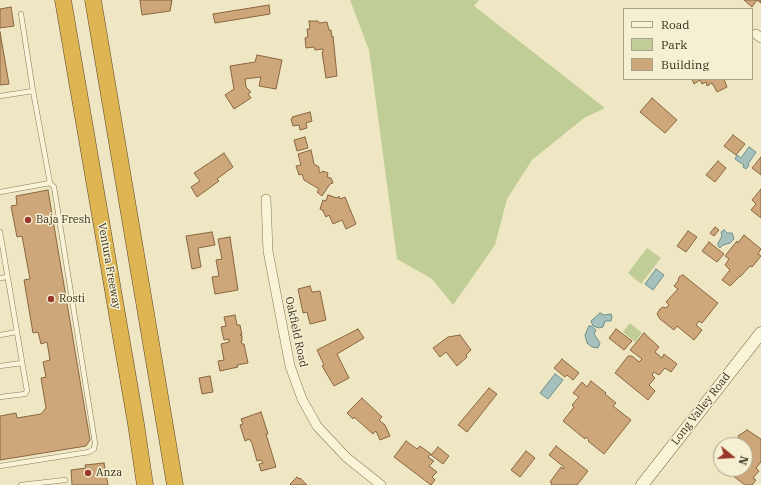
<!DOCTYPE html>
<html>
<head>
<meta charset="utf-8">
<style>
  body { margin:0 }
  #map { position:relative; width:761px; height:485px; overflow:hidden; background:#efe7c3; font-family:"IBM Plex Serif",serif }
  canvas { display:block }
  .legend { position:absolute; left:623px; top:8px; width:130px; height:72px; box-sizing:border-box; background:#f6f0d3; border:1px solid #aaa38b; margin:0; padding:5px 7px; list-style:none; font-size:12px; color:#392f1e }
  .legend li { display:flex; align-items:center; gap:8px; height:20px }
  .legend b { width:20px; border:1px solid #aaa38b }
  .north { position:absolute; left:713px; top:437px; width:40px; height:40px; box-sizing:border-box; background:#f6f0d3; border:1px solid #aaa38b; border-radius:50%; rotate:108deg; font-size:11px; font-weight:700; line-height:16px; text-align:center; color:#392f1e }
  .north::after { content:''; display:block; margin:auto; width:14px; height:18px; background:#993729; clip-path:polygon(50% 0,100% 100%,50% 72%,0 100%) }
</style>
</head>
<body>
<div id="map">
<canvas width="761" height="485"></canvas>
<ul class="legend">
<li><b style="height:5px;background:#f9f3d7"></b>Road</li>
<li><b style="height:11px;background:#c0cd97"></b>Park</li>
<li><b style="height:11px;background:#cda779"></b>Building</li>
</ul>
<div class="north">N</div>
</div>
<script>
const ctx = document.querySelector('canvas').getContext('2d');
ctx.lineJoin = 'round';
function fillPath(path, color) { ctx.fillStyle = color; ctx.fill(path, 'evenodd'); }
const shape = rows => new Path2D(rows.map(r => 'M' + r).join(''));
function stroke(path, color, width, dash) { ctx.strokeStyle = color; ctx.lineWidth = width; ctx.lineCap = dash ? 'butt' : 'round'; ctx.setLineDash(dash || []); ctx.stroke(path); }
function drawText(font, color, halo, rows, align = 'center') {
  ctx.font = font + ' "IBM Plex Serif",serif'; ctx.lineWidth = 3; ctx.setLineDash([]); ctx.textBaseline = 'middle'; ctx.strokeStyle = halo; ctx.fillStyle = color; for (const [text, x, y, turn = 0] of rows) {
    ctx.save(); ctx.translate(x, y); ctx.rotate((+turn || 0) * Math.PI / 180); ctx.textAlign = isNaN(turn) ? turn : align; if (halo) ctx.strokeText(text, 0, 0); ctx.fillText(text, 0, 0); ctx.restore();
  }
}
fillPath(shape([
  [350,0,479,0,474,6,605,108,584,118,532,160,507,199,495,245,453,305,432,279,397,259,369,50],
  [647,248,661,258,641,284,628,273],
  [630,323,642,333,635,342,623,332]
]), '#c0cd97');
const water = shape([
  [749,147,756,152,748,164,749,165,746,169,743,167,744,165,735,159,737,155,741,158,749,147],
  [724,230,727,233,732,233,734,239,730,243,723,245,720,248,718,246,718,243,722,236,721,232,724,230],
  [656,269,664,275,653,290,645,284,656,269],
  [600,313,604,315,611,314,612,317,611,321,605,321,603,327,599,328,593,326,591,321,600,313],
  [589,326,591,326,596,330,594,334,600,343,598,348,592,347,587,343,585,335,589,326],
  [555,374,563,380,548,399,540,393,555,374]
]);
fillPath(water, '#a6c1bd');
stroke(water, '#6c908c', 1);
const building = shape([
  [140,0,172,0,170,11,142,15,140,0],
  [744,0,761,0,761,3,757,0,752,7,744,0],
  [269,5,270,14,215,23,213,14,269,5],
  [11,7,14,26,0,28,0,9,11,7],
  [309,21,318,21,319,23,327,22,329,30,331,30,332,37,333,36,337,76,326,78,322,52,323,52,323,49,315,50,314,47,306,48,305,38,308,37,307,29,310,29,309,21],
  [0,32,9,84,0,85,0,32],
  [257,55,282,60,276,89,259,86,261,77,245,79,246,87,251,92,248,94,251,98,234,109,225,95,234,89,230,66,255,62,257,55],
  [692,79,724,79,727,87,717,92,712,83,707,86,706,82,702,84,700,80,694,84,692,79],
  [652,98,677,120,665,133,640,112,652,98],
  [310,112,312,121,306,123,307,128,300,130,299,125,293,126,291,119,293,118,292,117,310,112],
  [733,135,745,144,736,155,724,146,733,135],
  [305,137,308,148,297,151,294,140,305,137],
  [311,150,314,164,319,167,319,171,320,173,323,171,328,173,327,177,331,178,333,183,330,184,322,196,317,192,319,189,304,180,302,174,299,175,296,166,301,165,298,154,311,150],
  [224,153,233,167,217,179,219,181,197,197,191,187,200,181,194,173,224,153],
  [761,157,761,175,752,168,761,157],
  [718,161,726,168,715,182,706,175,718,161],
  [761,189,761,218,751,210,756,204,752,200,761,189],
  [48,190,90,440,86,446,0,460,0,416,16,413,17,418,41,414,46,408,41,378,46,377,43,362,50,360,47,342,41,344,38,332,33,333,24,280,30,279,22,236,17,237,11,206,17,205,16,196,48,190],
  [328,195,337,198,339,196,340,199,345,197,356,224,346,229,342,220,333,224,329,215,326,217,323,211,324,211,320,209,323,200,326,201,328,195],
  [715,227,719,230,714,236,710,233,715,227],
  [688,231,697,237,686,252,677,246,688,231],
  [212,232,215,245,198,248,201,267,192,269,186,236,212,232],
  [744,235,761,249,758,254,761,256,752,267,750,266,740,277,740,276,730,286,722,280,730,270,725,265,729,259,725,256,737,241,738,243,744,235],
  [230,237,238,290,215,294,212,277,219,276,216,260,222,259,218,239,230,237],
  [709,242,724,254,717,262,702,251,709,242],
  [683,275,718,303,702,323,699,321,696,325,702,330,694,340,677,326,674,330,660,319,657,314,660,309,663,307,666,308,669,305,666,302,678,289,674,286,678,281,679,277,683,275],
  [310,286,312,292,320,291,326,320,310,324,307,312,303,313,298,289,310,286],
  [235,315,237,325,240,325,242,335,240,335,242,336,242,341,241,341,242,344,244,344,248,363,237,365,238,367,220,371,218,361,224,360,221,344,229,342,229,339,224,340,221,327,226,326,224,317,235,315],
  [358,329,364,338,337,354,349,378,334,386,322,366,324,365,317,350,358,329],
  [616,329,632,341,624,350,609,338,616,329],
  [644,333,659,347,655,352,662,358,664,354,677,364,671,372,665,368,659,375,654,372,652,375,655,378,649,385,655,391,648,400,615,373,628,356,632,356,639,362,642,359,630,350,644,333],
  [460,335,471,350,466,355,467,357,457,366,446,352,440,357,433,348,448,337,460,335],
  [562,359,579,373,573,380,567,375,565,377,554,368,562,359],
  [210,376,213,392,202,394,199,378,210,376],
  [591,381,606,393,605,394,616,403,613,406,631,420,604,454,588,441,589,440,586,437,585,439,563,421,574,407,572,405,579,397,573,393,582,382,587,387,591,381],
  [489,388,497,394,467,432,458,425,489,388],
  [362,398,382,417,379,420,385,425,390,436,380,440,376,431,373,434,354,417,353,419,347,413,362,398],
  [261,412,268,434,266,434,276,467,261,471,259,464,263,463,261,460,257,461,252,443,249,439,245,441,240,425,243,424,241,419,261,412],
  [747,430,761,439,761,462,756,468,759,471,753,478,756,480,752,485,745,485,724,469,745,469,745,445,738,445,741,441,738,436,747,430],
  [406,441,417,449,420,446,431,454,428,457,434,461,429,466,437,472,432,477,435,480,431,485,394,457,406,441],
  [556,446,588,471,577,485,551,485,552,483,550,482,561,467,563,469,564,467,549,455,556,446],
  [438,447,449,456,443,464,431,455,438,447],
  [526,451,535,458,520,477,511,470,526,451],
  [104,463,108,485,72,485,71,470,86,468,85,465,104,463],
  [297,477,299,479,300,478,307,485,291,485,290,484,297,477]
]);
fillPath(building, '#cda779');
stroke(building, '#89663f', 1);
const lane = shape([
  [0,96,33,91],
  [0,192,50,183],
  [0,232,27,391,25,394,0,397],
  [0,278,7,277],
  [0,335,17,332],
  [0,366,22,363],
  [0,466,89,452,94,449,95,443,54,187,50,183,33,91,21,14],
  [21,485,65,480]
]);
const street = shape([
  [756,34,761,38],
  [266,199,268,251,290,366,302,399,317,426,346,457,381,485]
]);
const secondary = shape([
  [642,485,761,333]
]);
const highway = shape([
  [63,0,136,424,145,485],
  [93,0,175,485]
]);
stroke(lane, '#89795a', 5.5);
stroke(street, '#89795a', 10);
stroke(secondary, '#6b5a3d', 13);
stroke(highway, '#57472e', 17);
stroke(lane, '#f9f3d7', 4.5);
stroke(street, '#f9f3d7', 9);
stroke(secondary, '#f9f3d7', 12);
stroke(highway, '#dfb453', 16);
for (const [x, y, r, color] of [
  [28,220,4,"#993729"],
  [51,299,4,"#993729"],
  [88,473,4,"#993729"]
]) { const dot = new Path2D(); dot.arc(x, y, r, 0, 2 * Math.PI); ctx.fillStyle = color; ctx.fill(dot); stroke(dot, '#f6f0d3', 1.5); }
drawText('11px', '#392f1e', '#f6f0d3', [
  ["Baja Fresh",36,220],
  ["Rosti",59,299],
  ["Anza",96,473]
], 'left');
drawText('11px', '#392f1e', '#f6f0d3', [
  ["Ventura Freeway",109,266,80],
  ["Oakfield Road",296,332,78],
  ["Long Valley Road",701,409,-52]
]);
</script>
</body>
</html>
